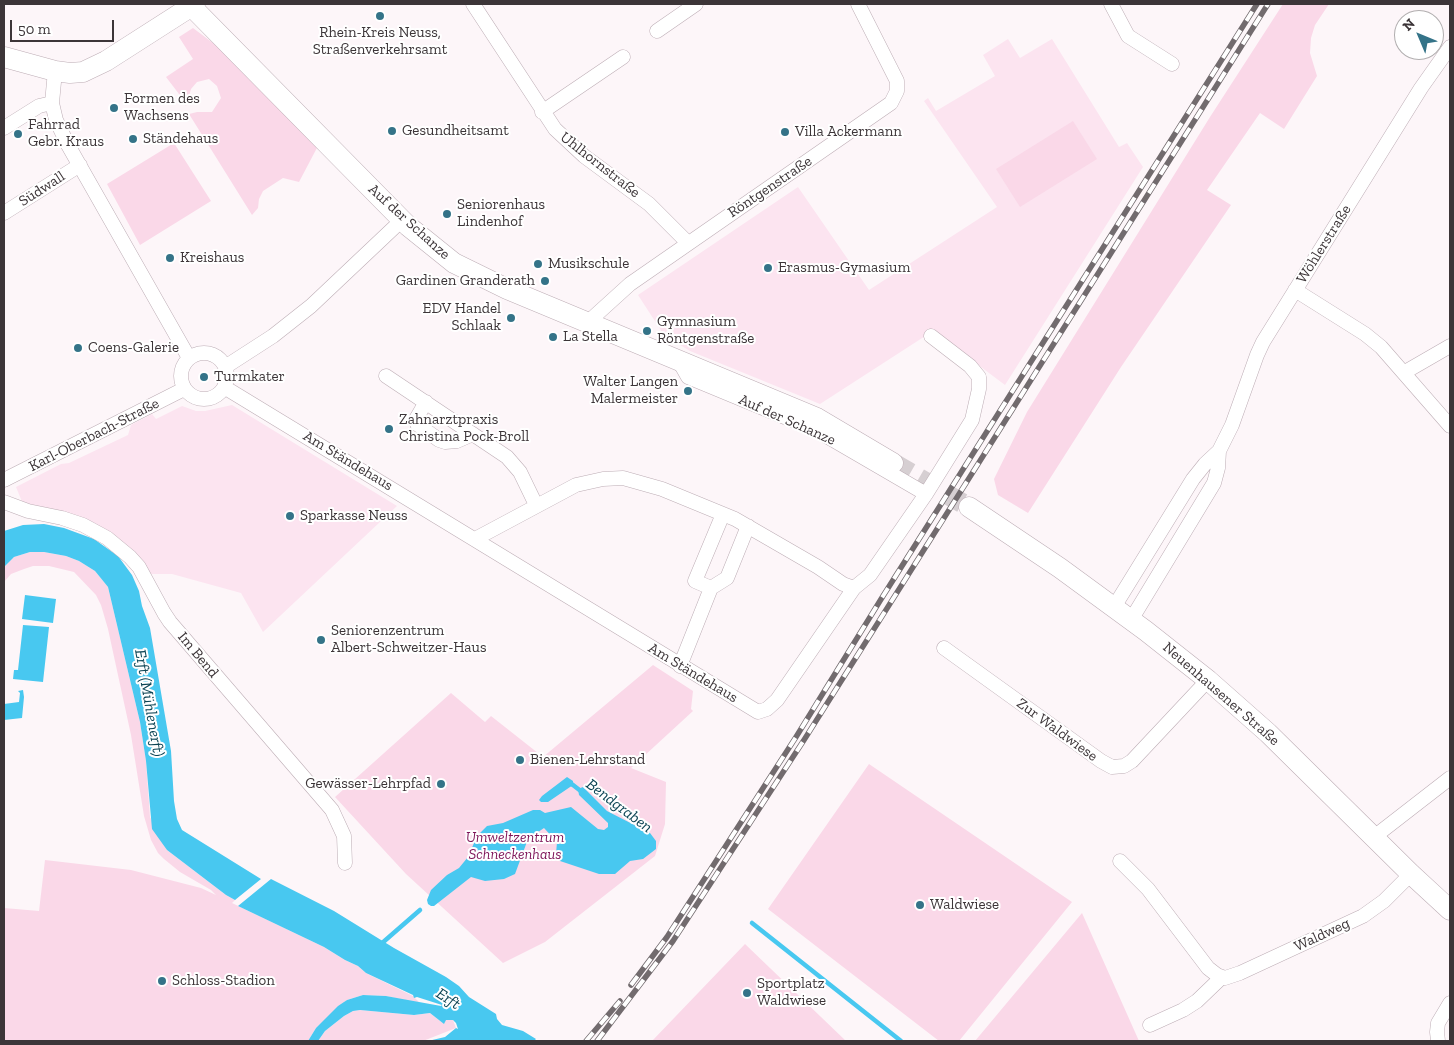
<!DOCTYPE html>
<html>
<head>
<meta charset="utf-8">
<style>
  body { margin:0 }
  #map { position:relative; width:1454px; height:1045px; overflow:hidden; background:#fdf6f9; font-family:"Zilla Slab",serif }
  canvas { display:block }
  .frame { position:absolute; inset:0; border:5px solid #3c3538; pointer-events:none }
  .north { position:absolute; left:1394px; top:10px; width:50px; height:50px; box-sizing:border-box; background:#fff; border:1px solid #b1aeaf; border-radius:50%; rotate:315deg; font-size:14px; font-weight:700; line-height:20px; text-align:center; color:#3c3538 }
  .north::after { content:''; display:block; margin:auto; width:18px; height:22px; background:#347388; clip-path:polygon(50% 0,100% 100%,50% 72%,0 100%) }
  .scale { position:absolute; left:10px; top:20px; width:104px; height:22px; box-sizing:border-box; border:2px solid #3c3538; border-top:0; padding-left:6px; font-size:15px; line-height:18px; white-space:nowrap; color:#3c3538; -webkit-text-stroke:4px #fff; paint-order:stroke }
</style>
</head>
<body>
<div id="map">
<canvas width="1454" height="1045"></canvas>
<div class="frame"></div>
<div class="north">N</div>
<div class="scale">50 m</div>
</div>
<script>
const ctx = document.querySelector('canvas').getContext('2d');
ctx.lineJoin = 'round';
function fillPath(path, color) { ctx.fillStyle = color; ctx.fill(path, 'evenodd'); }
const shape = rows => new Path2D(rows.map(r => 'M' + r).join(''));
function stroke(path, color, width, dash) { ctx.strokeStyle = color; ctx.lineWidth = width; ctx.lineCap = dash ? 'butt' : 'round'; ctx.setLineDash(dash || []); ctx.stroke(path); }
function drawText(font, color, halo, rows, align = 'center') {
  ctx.font = font + ' "Zilla Slab",serif'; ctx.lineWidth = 4; ctx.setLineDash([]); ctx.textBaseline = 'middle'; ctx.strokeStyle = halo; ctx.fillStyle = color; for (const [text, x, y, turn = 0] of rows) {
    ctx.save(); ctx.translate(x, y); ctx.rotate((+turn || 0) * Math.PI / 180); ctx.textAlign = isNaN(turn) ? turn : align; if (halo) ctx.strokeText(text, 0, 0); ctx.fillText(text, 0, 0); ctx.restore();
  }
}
fillPath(shape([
  [1008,39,1020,58,1052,39,1119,147,1127,143,1143,167,1005,385,933,331,820,404,690,351,664,335,638,295,798,187,869,290,997,207,924,101,928,98,936,111,995,76,983,55],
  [232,405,397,506,263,632,241,593,172,574,148,574,128,549,23,504,16,487,61,464,69,463,128,435,131,425,152,414,156,419,182,406,196,411,205,411]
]), '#fce4f0');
fillPath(shape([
  [1283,4,1329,4,1315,25,1311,38,1310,53,1317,76,1284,129,1260,113,1207,190,1231,205,1121,367,1028,513,998,495,994,479,1027,412,1210,117],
  [193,28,217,46,319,144,299,182,283,178,263,191,259,199,258,208,252,215,189,114,197,112,212,112,221,98,217,86,209,79,197,82,191,89,186,106,179,94,166,77,193,59,179,37],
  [1073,121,1097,159,1020,207,996,169],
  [174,143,211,201,140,245,107,184],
  [30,552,44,552,66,556,79,561,95,571,108,587,140,722,146,761,150,817,167,850,226,895,235,900,232,903,324,947,345,960,358,966,366,973,413,996,420,1003,386,996,363,995,347,1000,316,1028,308,1041,4,1041,4,908,39,911,45,860,131,870,201,888,216,895,211,890,180,872,164,859,158,853,151,840,144,816,131,735,108,629,101,605,96,595,74,572,49,566,33,566,24,569,11,574,4,582,4,567,14,557],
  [653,665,693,691,691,709,693,711,631,768,666,782,665,824,655,856,545,942,503,963,406,874,335,797,451,693,485,722,491,716,543,757],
  [869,764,1072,902,959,1041,939,1041,768,909],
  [1082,913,1139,1041,974,1041,975,1041],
  [745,944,846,1041,652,1041],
  [360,1010,414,1015,430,1013,444,1024,445,1020,453,1020,456,1028,423,1041,318,1041,325,1031,344,1016,353,1011]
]), '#fad8e8');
fillPath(shape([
  [44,524,64,528,94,539,118,556,132,575,139,591,142,606,150,628,171,751,174,801,177,819,182,830,261,879,235,900,226,895,167,850,152,829,146,761,140,722,108,587,95,571,79,561,66,556,44,552,30,552,14,557,4,567,4,531,23,525],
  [25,595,56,599,53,623,22,619],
  [23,625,49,627,43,682,13,679,14,670,18,670],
  [23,690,24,697,22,718,4,720,4,704,19,702,20,693,18,691],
  [567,777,573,781,573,785,548,802,541,802,539,800,542,796],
  [583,787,607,811,650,833,656,841,656,849,643,859,630,861,615,874,599,874,560,861,556,854,557,842,544,828,528,839,515,874,504,879,485,881,471,877,434,906,431,906,428,904,427,900,431,890,447,875,459,868,468,857,477,836,487,826,503,823,533,810,540,810,545,813,571,807,598,829,604,830,608,827,608,823,579,795,578,789],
  [271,879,334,911,394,948,446,977,459,986,469,997,496,1014,497,1019,502,1025,523,1031,536,1039,534,1041,428,1041,445,1037,456,1028,458,1029,456,1023,453,1020,446,1020,444,1024,430,1013,414,1015,360,1010,353,1011,344,1016,325,1031,318,1041,308,1041,316,1028,338,1006,347,1000,363,995,386,996,441,1006,442,1005,417,997,414,998,413,995,366,973,358,966,345,960,324,947,238,906]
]), '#48c8f0');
stroke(shape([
  [568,782,573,785,582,792],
  [752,923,901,1041],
  [381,944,420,910]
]), '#48c8f0', 4.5);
stroke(shape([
  [893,463,969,507]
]), '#d6cfd2', 20, [20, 10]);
const street = shape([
  [473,4,555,129,584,156,649,204,688,243],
  [1111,4,1128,36,1172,64],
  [657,31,696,4],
  [55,71,52,103,56,120,68,145,189,358],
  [542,112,623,57],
  [4,128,39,106,52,103],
  [4,213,80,165],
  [1295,290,1365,334,1381,347,1450,426],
  [587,323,630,284,891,103,897,91,897,81,858,4],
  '181 376a23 23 0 1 1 46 0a23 23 0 1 1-46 0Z',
  [679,361,688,377,816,430,926,494],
  [225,367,273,336,311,306,402,220],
  [1405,372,1450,346],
  [386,376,507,457,520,472,536,505],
  [224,387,758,712,767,709,777,700,854,588,870,575,926,494,972,420,979,389,979,377,970,366,931,336],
  [426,402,416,419,417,424,439,440,445,442,457,441,473,434],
  [4,480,184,389],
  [4,502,28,511,62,518,83,525,107,538,130,557,139,567,164,613,170,622,332,810,344,836,345,863],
  [475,539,576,485,603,479,623,478,662,489,735,519,818,567,843,584,854,588],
  [711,588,727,578,748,526],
  [1114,607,1193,479,1205,464,1219,451,1232,425,1257,355,1263,342,1421,88,1450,47],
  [1131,620,1214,483,1218,468,1219,451],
  [944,648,1101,761,1112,767,1124,766,1132,761,1208,680],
  [680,666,711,588,695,581,723,514],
  [1374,837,1450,778],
  [1120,861,1148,889,1208,968,1217,975,1225,978,1240,973,1363,916,1384,901,1411,874],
  [1150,1025,1183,1010,1197,1001,1222,977],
  [1438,1041,1437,1032,1438,1023,1450,1003]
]);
const secondary = shape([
  [191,6,408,226,454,263,507,289,817,418,893,463],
  [4,57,55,71,70,73,83,72,106,61,195,4],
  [969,507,1060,568,1146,631,1208,680,1268,733,1411,874,1450,910]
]);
stroke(street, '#bdadb5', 15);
stroke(secondary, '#bdadb5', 21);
stroke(street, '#fff', 14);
stroke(secondary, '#fff', 20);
const rail = shape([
  [631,985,667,937,796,737,883,596,1257,4],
  [586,1041,620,1001],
  [597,1041,673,941,804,740,1268,4]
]);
stroke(rail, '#726b6e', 5.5);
stroke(rail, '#fff', 4, [11]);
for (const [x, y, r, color] of [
  [380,16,5,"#347388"],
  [114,108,5,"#347388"],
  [392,131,5,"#347388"],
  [785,132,5,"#347388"],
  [18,134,5,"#347388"],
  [133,139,5,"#347388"],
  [447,214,5,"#347388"],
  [170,258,5,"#347388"],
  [538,264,5,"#347388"],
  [768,268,5,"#347388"],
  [545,281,5,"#347388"],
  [511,318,5,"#347388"],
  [647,331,5,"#347388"],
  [553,337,5,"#347388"],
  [78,348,5,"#347388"],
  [204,377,5,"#347388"],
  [688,391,5,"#347388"],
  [389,429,5,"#347388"],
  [290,516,5,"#347388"],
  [321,640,5,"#347388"],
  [520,760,5,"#347388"],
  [441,784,5,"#347388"],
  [920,905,5,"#347388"],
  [162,981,5,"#347388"],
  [747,993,5,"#347388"]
]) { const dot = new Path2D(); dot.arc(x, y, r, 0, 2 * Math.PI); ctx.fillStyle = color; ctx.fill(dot); stroke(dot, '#fff', 2); }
drawText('15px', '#3c3538', '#fff', [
  ["Rhein-Kreis Neuss,",380,33,"center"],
  ["Straßenverkehrsamt",380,50,"center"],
  ["Formen des",124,99],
  ["Wachsens",124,116],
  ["Fahrrad",28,125],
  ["Gebr. Kraus",28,142],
  ["Gesundheitsamt",402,131],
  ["Villa Ackermann",795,132],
  ["Ständehaus",143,139],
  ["Seniorenhaus",457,205],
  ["Lindenhof",457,222],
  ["Kreishaus",180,258],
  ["Musikschule",548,264],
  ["Erasmus-Gymasium",778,268],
  ["Gardinen Granderath",535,281,"right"],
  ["EDV Handel",501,309,"right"],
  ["Schlaak",501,326,"right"],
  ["Gymnasium",657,322],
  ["Röntgenstraße",657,339],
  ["La Stella",563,337],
  ["Coens-Galerie",88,348],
  ["Turmkater",214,377],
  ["Walter Langen",678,382,"right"],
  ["Malermeister",678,399,"right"],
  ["Zahnarztpraxis",399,420],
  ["Christina Pock-Broll",399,437],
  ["Sparkasse Neuss",300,516],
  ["Seniorenzentrum",331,631],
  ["Albert-Schweitzer-Haus",331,648],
  ["Bienen-Lehrstand",530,760],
  ["Gewässer-Lehrpfad",431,784,"right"],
  ["Waldwiese",930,905],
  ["Schloss-Stadion",172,981],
  ["Sportplatz",757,984],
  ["Waldwiese",757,1001]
], 'left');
drawText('15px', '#3c3538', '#fff', [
  ["Uhlhornstraße",600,165,38],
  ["Röntgenstraße",770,187,-34],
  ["Südwall",42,189,-33],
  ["Auf der Schanze",409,222,42],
  ["Wöhlerstraße",1324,244,-58],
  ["Auf der Schanze",787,420,24],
  ["Karl-Oberbach-Straße",94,435,-27],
  ["Am Ständehaus",348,461,31],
  ["Im Bend",198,655,50],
  ["Am Ständehaus",693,673,31],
  ["Neuenhausener Straße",1221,694,41],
  ["Zur Waldwiese",1057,730,36],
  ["Waldweg",1322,935,-25]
]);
drawText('italic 15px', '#7e1559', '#fff', [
  ["Umweltzentrum",515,838],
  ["Schneckenhaus",515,855]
]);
drawText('italic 16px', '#0c4454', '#fff', [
  ["Erft (Mühlenerft)",149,703,80],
  ["Bendgraben",619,806,37],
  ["Erft",448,999,33]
]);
</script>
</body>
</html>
